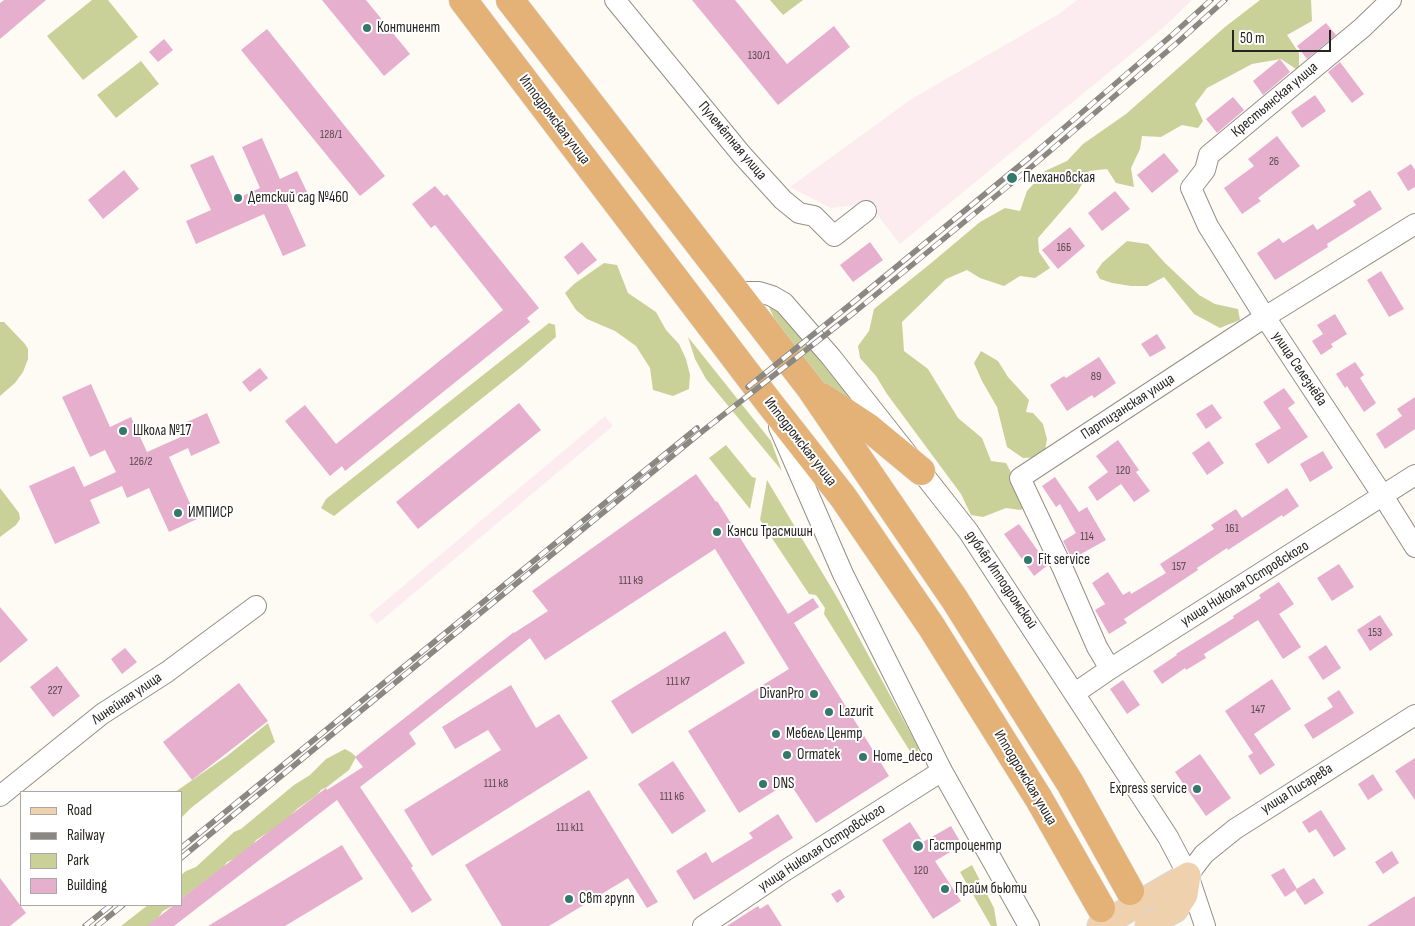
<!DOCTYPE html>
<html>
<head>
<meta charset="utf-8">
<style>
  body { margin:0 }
  #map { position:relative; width:1415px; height:926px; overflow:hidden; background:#fefaf4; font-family:"Sofia Sans Condensed",sans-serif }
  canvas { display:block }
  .legend { position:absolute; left:20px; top:791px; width:162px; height:115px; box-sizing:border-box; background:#fff; border:1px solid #a9a8a6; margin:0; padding:6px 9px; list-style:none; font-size:15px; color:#272521 }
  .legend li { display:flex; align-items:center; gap:10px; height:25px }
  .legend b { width:25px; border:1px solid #a9a8a6 }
  .scale { position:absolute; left:1232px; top:30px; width:99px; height:22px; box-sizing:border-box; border:2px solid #272521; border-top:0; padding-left:6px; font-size:15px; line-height:18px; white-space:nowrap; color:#272521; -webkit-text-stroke:4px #fff; paint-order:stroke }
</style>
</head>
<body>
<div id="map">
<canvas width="1415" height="926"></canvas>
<ul class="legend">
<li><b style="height:6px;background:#efd1ad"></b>Road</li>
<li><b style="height:6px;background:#8b8883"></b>Railway</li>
<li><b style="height:14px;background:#cad198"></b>Park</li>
<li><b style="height:14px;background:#e7afce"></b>Building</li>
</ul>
<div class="scale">50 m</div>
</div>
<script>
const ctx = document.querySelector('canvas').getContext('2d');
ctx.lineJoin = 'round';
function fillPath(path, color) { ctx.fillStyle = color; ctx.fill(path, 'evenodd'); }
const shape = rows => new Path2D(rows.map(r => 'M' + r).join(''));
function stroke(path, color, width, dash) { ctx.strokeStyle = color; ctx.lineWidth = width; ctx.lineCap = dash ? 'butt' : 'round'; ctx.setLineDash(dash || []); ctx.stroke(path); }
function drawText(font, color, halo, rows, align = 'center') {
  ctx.font = font + ' "Sofia Sans Condensed",sans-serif'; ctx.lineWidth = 4; ctx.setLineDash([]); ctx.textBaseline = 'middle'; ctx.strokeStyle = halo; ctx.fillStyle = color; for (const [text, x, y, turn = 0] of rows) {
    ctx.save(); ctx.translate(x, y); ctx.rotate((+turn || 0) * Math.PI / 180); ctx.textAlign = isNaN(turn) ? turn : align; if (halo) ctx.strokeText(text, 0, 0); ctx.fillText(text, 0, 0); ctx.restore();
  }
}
fillPath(shape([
  [1077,0,1192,0,1164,27,900,244,865,199,855,205,831,208,790,187,913,98,1059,14],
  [605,416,613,426,377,624,369,615]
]), '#fcecef');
fillPath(shape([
  [92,0,108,0,138,37,83,80,47,36],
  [770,0,803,0,783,15],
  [1260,0,1311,0,1312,21,1287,35,1299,53,1299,71,1281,59,1252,64,1207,88,1195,104,1203,121,1198,128,1182,125,1161,137,1142,136,1140,149,1131,168,1134,187,1116,183,1107,169,1089,171,1077,193,1038,238,1039,252,1050,268,1035,278,1020,276,1004,286,980,278,967,270,946,279,902,322,904,351,928,369,958,418,982,438,991,461,1006,463,1029,506,1020,510,1006,508,983,517,971,515,961,494,887,394,876,376,860,358,858,346,869,331,874,309,930,264,980,222,1005,208,1020,211,1027,191,1045,171,1067,161,1083,144,1126,114,1225,27],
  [141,61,159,84,116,118,97,95],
  [1127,241,1148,244,1165,263,1199,295,1215,304,1238,309,1240,320,1220,328,1194,314,1164,277,1147,286,1131,286,1112,283,1100,279,1096,272,1102,263],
  [604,263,617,265,628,293,656,312,666,330,679,344,686,359,690,375,689,389,673,396,653,390,650,368,636,346,615,331,587,319,576,310,565,293,574,284],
  [767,303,785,317,856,405,825,385,775,320],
  [0,322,4,322,25,344,28,349,28,359,23,372,15,383,0,396],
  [549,323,555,325,556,337,520,368,334,516,321,508,326,499],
  [688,337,771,441,782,471,706,379,695,359],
  [981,351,998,361,1008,377,1029,400,1026,412,1033,413,1043,424,1047,439,1044,457,1023,458,1007,447,997,407,982,381,974,363],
  [726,445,752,477,756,478,750,509,709,458],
  [767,480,838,599,918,747,918,764,824,614,825,608,816,595,809,594,760,520],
  [0,488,19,513,20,519,16,525,0,537],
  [268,723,275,742,191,808,181,818,181,792,175,792,227,756],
  [345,749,352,753,356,757,349,770,327,787,321,790,317,795,297,809,282,824,256,840,252,847,241,856,227,862,223,868,181,899,181,875,186,871,196,867,234,832,241,829,294,785,310,775,326,759],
  [972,865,994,908,997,926,991,926,960,872],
  [148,905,174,905,163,911,153,925,151,926,121,926]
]), '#cad198');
fillPath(shape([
  [4,0,46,0,0,39,0,3],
  [322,0,366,0,410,54,384,76],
  [692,0,735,0,787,64,834,26,850,47,778,105],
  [1326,23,1336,35,1307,59,1297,46],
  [267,29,385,176,360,196,241,50],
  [164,39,173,50,158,62,149,52],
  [1280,59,1290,72,1263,95,1253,81],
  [1340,62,1364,94,1352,103,1328,72],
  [1315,95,1326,111,1302,128,1291,112],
  [1233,97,1244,110,1217,133,1206,119],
  [1277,136,1300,166,1258,198,1261,201,1242,214,1224,188,1254,166,1248,159],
  [262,138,280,179,297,171,308,194,287,204,306,246,283,256,264,214,196,244,186,221,211,210,190,165,213,155,234,200,260,188,242,147],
  [1164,153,1179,171,1152,193,1137,175],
  [1411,164,1415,170,1415,187,1408,191,1397,173],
  [124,170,139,189,103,219,88,200],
  [435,186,444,196,447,194,539,308,527,318,530,322,345,471,342,466,330,476,285,421,305,405,336,444,503,310,435,225,431,228,412,204],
  [1370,190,1382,209,1327,244,1328,247,1275,280,1257,253,1279,238,1283,243,1313,224,1317,230,1356,205,1353,201],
  [1115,191,1130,209,1102,231,1088,213],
  [1070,227,1085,246,1058,269,1042,250],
  [582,242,597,260,578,275,564,257],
  [870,242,883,260,853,282,840,265],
  [1381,271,1404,309,1389,317,1367,280],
  [1335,314,1347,334,1331,344,1333,347,1321,355,1312,341,1323,334,1317,325],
  [1157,334,1166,348,1150,357,1141,344],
  [1099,357,1116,383,1094,398,1092,395,1067,411,1050,385,1064,376,1066,378],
  [1355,362,1364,375,1360,378,1376,403,1364,412,1347,386,1345,388,1336,374],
  [260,368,268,378,250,392,242,382],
  [91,384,110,427,131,417,147,452,183,436,178,426,207,413,220,443,191,456,188,448,169,457,197,519,169,532,149,488,127,498,122,486,90,500,100,523,55,544,29,486,74,466,84,487,116,472,105,450,90,457,62,397],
  [1284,388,1295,403,1288,408,1308,437,1268,464,1255,444,1281,428,1263,402],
  [1415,397,1415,429,1385,449,1376,434,1402,416,1397,409],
  [519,403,541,430,418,529,396,502],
  [1212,404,1222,418,1206,429,1196,414],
  [1118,440,1139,470,1136,472,1150,491,1134,502,1121,484,1097,501,1088,487,1108,472,1096,456],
  [1209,441,1224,463,1207,475,1192,453],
  [1323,451,1333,468,1310,482,1300,464],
  [696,474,716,502,717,501,788,614,813,598,819,607,794,623,889,776,816,823,789,782,739,813,688,731,789,669,715,549,545,660,530,638,409,733,416,744,360,787,413,866,411,868,432,900,412,913,337,800,174,926,147,926,174,905,181,905,181,899,326,788,327,790,363,767,355,757,514,632,514,633,548,611,532,591],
  [1055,477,1079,512,1087,507,1106,540,1072,559,1063,541,1076,533,1060,504,1056,507,1042,486],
  [1287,488,1299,506,1283,517,1282,515,1228,550,1227,548,1197,568,1198,570,1124,619,1127,623,1109,634,1095,610,1105,604,1092,583,1108,572,1123,595,1130,591,1131,594,1166,573,1160,564,1214,529,1211,525,1236,509,1242,518],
  [1019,524,1048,565,1034,576,1004,534],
  [1339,564,1354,587,1332,601,1317,578],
  [1279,582,1294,604,1279,614,1301,647,1283,659,1258,620,1204,654,1206,658,1186,670,1185,668,1162,684,1153,671,1177,655,1176,654,1234,618,1233,616,1261,598,1259,595],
  [0,607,28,640,0,663],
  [1380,615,1393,635,1370,651,1357,630],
  [725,631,745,663,632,734,611,701],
  [1326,645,1341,668,1323,680,1308,657],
  [125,648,137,662,122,674,111,659],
  [57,666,80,696,53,717,30,687],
  [1272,679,1291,709,1254,734,1275,765,1260,775,1248,756,1253,753,1225,711],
  [1123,680,1140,705,1127,714,1110,689],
  [239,683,268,721,192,780,163,742],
  [511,685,536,728,559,714,588,758,432,856,404,810,501,750,488,730,455,749,442,727],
  [1339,690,1354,713,1313,739,1304,725,1333,707,1327,698],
  [1200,754,1231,798,1206,816,1175,772],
  [1415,758,1415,800,1395,771],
  [673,761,706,811,672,834,638,784],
  [1373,774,1383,790,1368,800,1358,784],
  [589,790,658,902,647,908,628,878,549,926,502,926,465,865],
  [1321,810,1346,849,1334,857,1316,829,1309,833,1302,822],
  [778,814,793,838,694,900,676,871,706,852,712,863,753,838,749,833],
  [910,822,923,842,951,826,962,845,935,861,961,901,933,919,882,840],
  [342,845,363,879,285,926,208,926],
  [1392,851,1399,863,1383,874,1375,862],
  [1284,868,1297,889,1285,897,1271,875],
  [0,878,26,913,10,926,0,926],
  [1314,878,1324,893,1305,905,1295,890],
  [840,889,845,897,837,903,831,894],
  [1415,896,1415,926,1367,926],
  [768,904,782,926,727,926,758,906,760,909]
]), '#e7afce');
const minor = shape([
  [615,0,742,155,783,200,799,213,814,216,834,236,866,211],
  [1391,0,1362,28,1209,155,1205,170,1191,188,1208,226,1265,317,1383,496,1415,547],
  [735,292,759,292,772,296,784,303,831,357,968,531,1168,837,1188,875,1205,926],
  [779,427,843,574,942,771,1029,926],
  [1110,669,1097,647,1063,569,1020,478,1265,317,1415,224],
  [1075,693,1110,669,1415,475],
  [0,796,102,714,167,672,256,606],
  [1188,875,1204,854,1235,829,1415,715],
  [703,926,786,870,942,771]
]);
const major = shape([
  [1164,916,1175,910,1185,895,1188,875],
  [1100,926,1188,875]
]);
const highway = shape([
  [463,0,767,400,843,497,931,626,1039,799,1101,908],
  [510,0,811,389,955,600,1070,783,1130,891],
  [822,397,869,428,921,471]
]);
stroke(minor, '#958f86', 22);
stroke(major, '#d8d8d7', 27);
stroke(highway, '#d8d8d7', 29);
stroke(minor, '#fff', 20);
stroke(major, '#efd1ad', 25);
stroke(highway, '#e4b276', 28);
const rail = shape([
  [748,387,851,304,1030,157,1172,35,1211,0],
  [181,848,697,428],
  [181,858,704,430,856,311,1036,163,1177,43,1225,0],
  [85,926,111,905],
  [97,926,123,905]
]);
stroke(rail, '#8b8883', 5.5);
stroke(rail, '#fff', 4, [11]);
const majorBridge = shape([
  [1147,926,1164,916]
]);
stroke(majorBridge, '#d8d8d7', 27, []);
stroke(majorBridge, '#efd1ad', 25);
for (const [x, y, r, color] of [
  [367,28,5,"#34786b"],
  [1012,178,6,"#34786b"],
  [238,198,5,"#34786b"],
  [123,431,5,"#34786b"],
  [178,513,5,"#34786b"],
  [717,532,5,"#34786b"],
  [1028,560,5,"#34786b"],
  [814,694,5,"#34786b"],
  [829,712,5,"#34786b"],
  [776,734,5,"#34786b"],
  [787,755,5,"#34786b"],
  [863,757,5,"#34786b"],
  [763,784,5,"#34786b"],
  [1197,789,5,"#34786b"],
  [918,846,6,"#34786b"],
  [945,889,5,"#34786b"],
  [569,899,5,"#34786b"]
]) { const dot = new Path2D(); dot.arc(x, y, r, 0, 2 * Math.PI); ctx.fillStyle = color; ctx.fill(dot); stroke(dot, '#fff', 2); }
drawText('12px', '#57484c', null, [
  ["130/1",759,56],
  ["128/1",331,135],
  ["26",1274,162],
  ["16Б",1064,248],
  ["89",1096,377],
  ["126/2",141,462],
  ["120",1123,471],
  ["161",1232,529],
  ["114",1087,537],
  ["157",1179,567],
  ["111 к9",631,581],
  ["153",1375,633],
  ["111 к7",678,682],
  ["227",55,691],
  ["147",1258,710],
  ["111 к8",496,784],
  ["111 к6",672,797],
  ["111 к11",570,828],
  ["120",921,871]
]);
drawText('15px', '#272521', '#fff', [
  ["Континент",377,28],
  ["Плехановская",1023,178],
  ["Детский сад №460",248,198],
  ["Школа №17",133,431],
  ["ИМПИСР",188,513],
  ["Кэнси Трасмишн",727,532],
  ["Fit service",1038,560],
  ["DivanPro",804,694,"right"],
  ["Lazurit",839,712],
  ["Мебель Центр",786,734],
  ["Ormatek",797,755],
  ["Home_deco",873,757],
  ["DNS",773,784],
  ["Express service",1187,789,"right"],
  ["Гастроцентр",929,846],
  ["Прайм бьюти",955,889],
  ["Свт групп",579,899]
], 'left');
drawText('15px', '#272521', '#fff', [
  ["Крестьянская улица",1275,100,-40],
  ["Ипподромская улица",554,120,53],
  ["Пулемётная улица",732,141,50],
  ["улица Селезнёва",1299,369,56],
  ["Партизанская улица",1128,407,-33],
  ["Ипподромская улица",800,442,52],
  ["дублёр Ипподромской",1001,580,56],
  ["улица Николая Островского",1245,584,-32],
  ["Линейная улица",127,699,-34],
  ["Ипподромская улица",1025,778,59],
  ["улица Писарева",1297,789,-32],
  ["улица Николая Островского",822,848,-33]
]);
</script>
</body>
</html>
